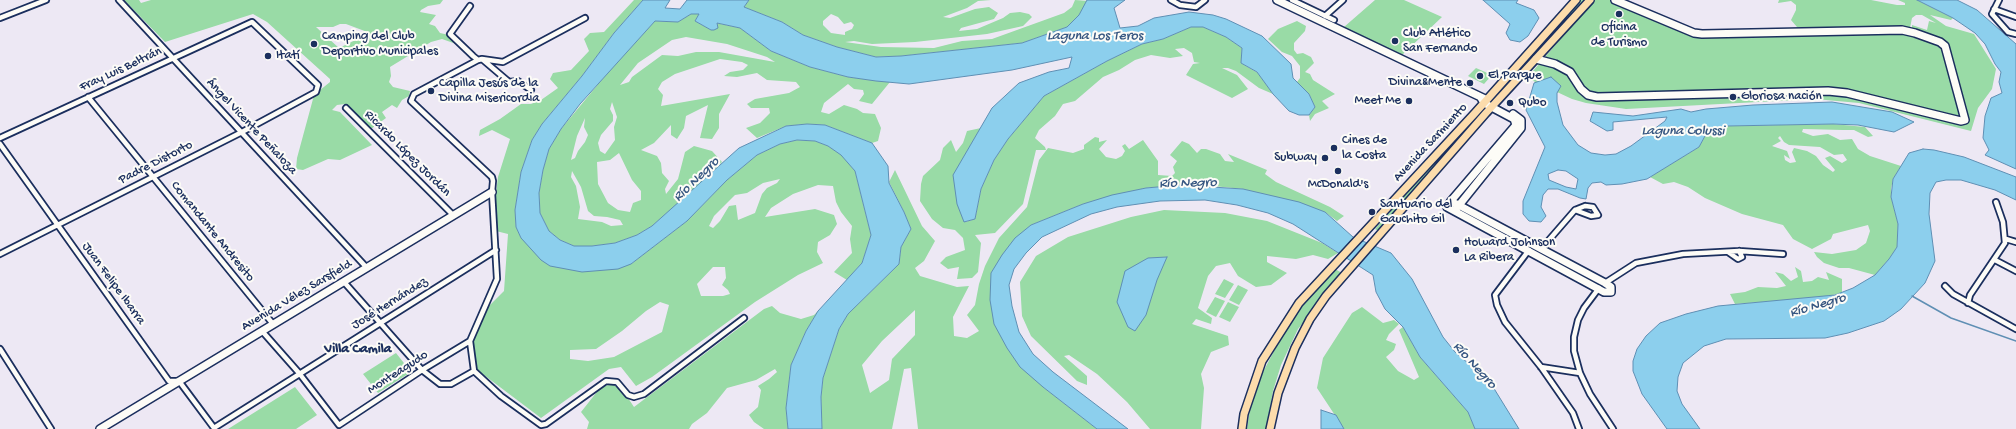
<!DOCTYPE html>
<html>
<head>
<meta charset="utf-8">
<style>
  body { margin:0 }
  canvas { display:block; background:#ede8f4 }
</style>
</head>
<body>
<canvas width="2016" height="429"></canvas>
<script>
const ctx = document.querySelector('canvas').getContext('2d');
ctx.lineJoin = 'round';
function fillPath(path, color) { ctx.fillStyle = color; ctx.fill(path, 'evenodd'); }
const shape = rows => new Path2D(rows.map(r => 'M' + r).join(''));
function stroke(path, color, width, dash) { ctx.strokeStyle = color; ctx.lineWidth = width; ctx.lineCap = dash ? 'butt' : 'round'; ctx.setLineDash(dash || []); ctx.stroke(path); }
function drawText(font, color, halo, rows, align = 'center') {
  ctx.font = font + ' "Gochi Hand",sans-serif'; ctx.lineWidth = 4; ctx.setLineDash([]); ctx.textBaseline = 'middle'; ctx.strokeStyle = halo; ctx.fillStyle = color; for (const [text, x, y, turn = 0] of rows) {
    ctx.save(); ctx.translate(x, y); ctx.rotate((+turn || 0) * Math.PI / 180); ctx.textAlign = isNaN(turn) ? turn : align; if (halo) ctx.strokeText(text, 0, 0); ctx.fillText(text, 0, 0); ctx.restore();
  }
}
fillPath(shape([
  [124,0,139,0,141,3,151,0,443,0,440,4,428,6,421,10,420,12,436,15,429,24,435,26,440,33,449,35,459,45,442,39,431,42,390,67,391,76,389,82,393,87,410,91,409,96,402,100,397,108,392,105,382,112,386,118,371,129,345,104,337,105,332,110,340,112,372,145,340,160,328,159,303,170,296,169,297,158,313,99,314,95,330,82,330,79,267,22,253,14,165,42],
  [340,24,346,24,370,33,339,48,316,27,333,27],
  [634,0,643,0,614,33,582,76,542,124,532,140,521,172,515,210,516,227,521,238,631,264,687,221,727,180,757,155,780,144,797,140,815,141,828,146,842,155,855,171,871,235,862,263,847,280,834,272,852,253,850,239,852,226,841,212,836,202,833,186,818,185,793,194,771,208,765,217,815,209,834,215,837,224,830,235,818,242,817,252,823,263,798,275,755,302,652,377,636,386,621,367,609,369,541,418,476,369,473,341,485,310,504,291,508,234,496,231,496,193,498,177,510,139,492,130,479,136,480,130,500,119,521,104,531,104,541,100,558,88,550,79,553,73,571,70,589,51,584,39,590,33,604,32],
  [780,179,777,183,767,188,762,194,755,213,738,220,736,205,729,206,720,221,713,228,709,226,714,216,735,195,747,193,763,183],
  [713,267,725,267,726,278,722,285,728,290,730,294,723,296,701,296,697,284],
  [660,302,669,305,662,332,614,357,588,361,570,359,570,350,596,349,622,331,646,311],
  [749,0,991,0,978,1,967,8,943,17,950,18,975,9,989,7,998,13,994,19,961,28,959,31,977,29,1003,18,1010,13,1020,12,1029,14,1032,17,1023,26,987,34,915,42,872,44,854,41,845,42,881,47,934,48,962,41,992,39,1064,13,1072,7,1075,0,1088,1,1079,15,1067,27,1022,43,901,56,876,57,837,47,803,35,782,22,744,7],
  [831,14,838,17,844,24,851,22,854,25,852,29,845,32,845,35,831,33,823,25,823,21],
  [1375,0,1404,0,1442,17,1402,55,1344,27],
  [1578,0,1584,0,1495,101,1490,99],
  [1594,0,1620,0,1696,30,1866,27,1797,27,1791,20,1796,10,1796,5,1791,1,1778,3,1779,0,1871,0,1897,5,1905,5,1905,3,1898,0,1917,0,1953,18,1951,20,1930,15,1946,26,1974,34,1996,69,1992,89,1978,108,1971,131,1859,103,1815,99,1626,109,1586,103,1572,99,1527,78],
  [1916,15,1922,15,1936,23,1929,21,1927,30,1912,25,1912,29,1900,27,1910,28,1912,18],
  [691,14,699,14,695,21,711,30,714,30,716,23,740,28,771,51,810,67,848,77,890,82,872,104,859,101,864,94,863,90,854,89,848,84,824,103,821,112,829,114,844,105,857,109,863,113,875,114,881,128,878,141,872,143,825,125,807,124,786,126,757,138,746,128,760,123,770,113,769,108,751,108,747,104,755,99,789,93,800,87,796,82,767,80,757,73,737,77,724,76,730,72,743,70,748,65,742,62,720,59,675,74,662,82,658,89,663,95,661,106,730,94,719,114,719,128,712,139,700,138,708,105,686,116,684,128,677,139,671,135,671,125,654,143,641,150,657,156,661,163,662,173,669,181,665,189,666,194,678,179,685,152,694,146,712,151,722,162,692,192,652,226,637,235,615,243,592,246,574,246,560,240,549,231,540,213,539,193,543,170,549,149,561,129,609,71,655,21,678,22],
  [686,37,727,44,767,57,775,62,719,52,696,52,678,56,662,55,632,77,629,82,620,85,638,63,672,40],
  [612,102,617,117,614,127,615,140,605,154,600,151,598,143,601,135,613,121,613,115,610,109],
  [585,118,584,127,588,135,585,142,578,151,575,158,571,160,577,136],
  [619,153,632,180,641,191,641,200,633,203,630,212,618,210,608,203,598,184,597,162,610,160],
  [572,171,581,187,588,211,594,216,607,217,620,220,623,225,611,226,602,222,578,219,580,207,576,186,571,177],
  [1297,21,1306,26,1305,31,1294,43,1294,50,1297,54,1303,53,1311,57,1314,63,1305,72,1310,74,1313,80,1335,94,1322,101,1329,108,1315,114,1310,121,1309,115,1315,107,1309,94,1297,82,1300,78,1300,66,1292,56,1282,52,1268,39,1278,29],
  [1191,27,1203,27,1226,37,1242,48,1241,63,1258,73,1273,94,1259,88,1236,71,1228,68,1222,68,1237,75,1248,89,1232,98,1186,75,1193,64,1200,63,1194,62,1192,53,1184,48,1175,49,1183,56,1170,58,1151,55,1135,60,1119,70,1103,77,1075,101,1063,104,1055,116,1039,130,1035,138,1045,147,1046,150,1036,150,1023,204,995,233,975,235,981,243,978,272,972,278,957,279,959,267,948,269,940,263,946,257,965,250,963,238,955,230,943,228,932,219,920,201,921,184,923,176,940,160,943,148,951,140,956,152,963,143,967,131,981,128,970,147,965,222,975,219,981,189,994,160,1008,139,1044,96,1107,61,1142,44,1163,39],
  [1476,68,1492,75,1484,84,1468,76],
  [1484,106,1488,108,1380,232,1375,229],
  [1833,124,1865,127,1873,136,1868,137,1854,130,1843,130,1803,129,1802,132,1813,136,1828,134,1840,140,1852,139,1858,149,1870,156,1901,166,1893,179,1891,189,1891,197,1898,224,1897,247,1889,259,1875,275,1849,268,1839,268,1824,263,1817,257,1814,252,1832,254,1856,250,1866,243,1870,231,1868,225,1833,234,1831,239,1812,249,1793,239,1783,225,1742,214,1705,198,1688,187,1674,182,1663,184,1650,177,1699,147,1705,136,1727,126],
  [1780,136,1784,142,1789,145,1820,147,1834,155,1843,154,1847,160,1842,163,1830,156,1825,158,1835,170,1833,172,1823,165,1816,156,1807,151,1794,148,1792,152,1796,162,1790,163,1785,160,1784,155,1790,159,1787,151,1772,146,1781,141,1778,138],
  [1095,137,1099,138,1099,142,1107,140,1099,149,1106,157,1116,159,1122,156,1125,151,1122,146,1125,144,1129,149,1143,140,1158,161,1158,175,1172,176,1175,173,1173,167,1177,161,1170,155,1182,141,1189,144,1197,153,1201,149,1206,149,1220,154,1225,161,1234,162,1228,154,1267,170,1265,174,1276,182,1330,207,1344,216,1337,221,1325,212,1243,189,1213,186,1180,185,1146,188,1083,204,1031,225,991,273,1043,387,1097,429,918,429,911,368,904,369,892,429,822,429,821,397,823,378,839,329,848,314,899,264,901,247,911,229,904,212,889,182,895,170,922,226,935,241,924,261,915,268,920,276,957,287,969,286,953,317,954,336,967,338,979,331,967,315,975,305,979,284,985,266,999,238,1027,207,1039,160,1048,148,1073,153,1084,149,1084,145],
  [915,310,915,335,892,359,889,380,870,393,862,365,882,341],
  [1164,210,1225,213,1267,221,1322,243,1338,253,1328,259,1313,255,1296,259,1267,256,1267,262,1287,273,1271,285,1256,287,1238,276,1230,263,1216,266,1208,276,1198,308,1212,318,1211,324,1196,319,1192,324,1228,336,1229,345,1211,352,1201,374,1204,388,1201,429,1150,429,1127,402,1097,374,1069,355,1064,356,1087,376,1087,385,1077,381,1031,336,1022,316,1020,282,1036,256,1068,237,1131,217],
  [1795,267,1801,271,1803,282,1812,281,1818,277,1829,280,1826,272,1842,279,1842,293,1818,298,1735,304,1730,294,1745,292,1758,287,1777,288,1786,286,1775,272,1783,274,1791,281,1798,277],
  [1335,269,1342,273,1298,329,1281,365,1273,391,1266,429,1247,429,1250,409,1262,374,1284,332,1298,311],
  [1224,279,1234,284,1225,298,1215,294],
  [1238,285,1248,290,1239,305,1229,300],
  [1215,297,1225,301,1216,317,1206,312],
  [1228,302,1239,307,1230,322,1219,317],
  [772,306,780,313,801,319,814,315,818,311,806,331,791,365,786,408,788,429,764,429,754,422,749,415,758,407,761,390,758,386,769,379,777,372,775,369,756,380,727,388,707,413,692,424,689,429,587,429,589,422,581,412,600,388,611,384,622,389,634,407,764,309],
  [1362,307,1383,323,1394,320,1399,324,1389,334,1386,340,1396,344,1394,350,1386,357,1398,371,1414,380,1419,377,1399,330,1403,327,1420,357,1468,412,1475,429,1344,429,1317,388,1323,358,1352,313],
  [396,353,411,372,378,393,363,374],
  [295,387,317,415,296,429,228,429]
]), '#99dba6');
const water = shape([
  [643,0,670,0,665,8,680,9,687,0,749,0,744,7,782,22,803,35,837,47,876,57,901,56,1022,43,1067,27,1079,15,1087,0,1125,0,1114,8,1120,28,1138,26,1154,18,1189,12,1213,15,1226,19,1262,36,1291,64,1293,78,1309,94,1315,107,1309,115,1299,115,1289,111,1273,94,1257,72,1241,63,1242,48,1226,37,1203,27,1191,27,1163,39,1142,44,1107,61,1044,96,1008,139,994,160,981,189,975,219,964,222,957,204,953,175,992,108,1019,83,1049,72,1069,68,1072,57,1012,70,909,84,876,81,848,77,810,67,771,51,740,28,717,23,718,28,714,30,711,30,695,21,699,14,691,14,678,22,655,21,580,104,561,129,549,149,543,170,539,193,540,213,549,231,560,240,574,246,592,246,615,243,637,235,652,226,739,148,786,126,807,124,825,125,872,143,888,166,889,183,904,212,911,229,901,247,899,264,848,314,839,329,823,378,821,397,822,429,788,429,786,408,791,365,806,331,818,311,862,263,871,235,855,171,841,155,828,146,815,141,797,140,780,144,757,155,727,180,687,221,631,264,618,269,582,272,550,266,541,260,521,238,516,227,515,210,521,172,532,140,542,124,582,76,614,33,643,0],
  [1483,0,1518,0,1516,3,1534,10,1539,18,1528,36,1520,42,1510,40,1506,33,1510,24,1483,0],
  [1917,0,1957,0,1977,10,2016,44,2016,169,1985,155,1989,150,1983,138,1985,116,1991,98,2002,93,1999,82,2001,72,1995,64,1985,44,1975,33,1953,18,1917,0],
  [1551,77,1561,86,1557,93,1557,102,1563,125,1578,145,1591,153,1605,155,1616,154,1631,146,1665,121,1667,117,1613,122,1613,130,1607,131,1590,121,1593,112,1633,116,1681,109,1691,112,1706,109,1753,105,1832,102,1892,112,1914,122,1894,132,1858,125,1833,124,1727,126,1705,136,1699,147,1647,179,1622,184,1606,185,1601,182,1592,183,1588,188,1586,199,1580,198,1558,189,1548,189,1543,195,1541,207,1546,216,1541,222,1529,221,1523,214,1523,201,1545,147,1526,110,1534,83,1551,77],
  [1558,170,1566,171,1578,179,1576,189,1566,187,1549,180,1548,174,1558,170],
  [1923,149,1934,150,1964,157,2016,177,2016,200,1995,190,1961,180,1946,180,1936,182,1930,193,1929,214,1935,261,1925,283,1901,309,1884,321,1848,333,1825,338,1726,339,1704,346,1683,363,1678,377,1677,391,1682,404,1700,429,1667,429,1642,394,1633,371,1633,361,1637,349,1646,336,1660,323,1686,314,1718,306,1835,295,1853,288,1875,275,1889,259,1897,247,1898,224,1891,197,1893,179,1909,153,1923,149],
  [1180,185,1243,189,1299,202,1325,212,1353,237,1391,253,1412,279,1443,337,1455,352,1490,382,1519,429,1475,429,1468,412,1420,357,1403,327,1385,309,1376,292,1373,275,1293,224,1268,213,1237,205,1205,200,1160,201,1117,207,1091,214,1042,237,1026,253,1014,269,1009,285,1012,306,1019,332,1033,354,1053,372,1128,429,1097,429,1043,387,1020,367,1007,348,994,324,990,300,991,273,1002,255,1015,238,1031,225,1083,204,1112,195,1146,188,1180,185],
  [1167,257,1157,280,1146,315,1135,331,1128,327,1117,302,1125,271,1148,258,1167,257],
  [1321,410,1336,415,1344,429,1321,429,1321,410]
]);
fillPath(water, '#8ccfed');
stroke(water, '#5f8fb4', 1);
stroke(shape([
  [1912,296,1951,318,2016,341]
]), '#5f8fb4', 1.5);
const street = shape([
  [119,0,367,268],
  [1171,0,1180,5,1196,7,1205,0],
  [1292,0,1334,20],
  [1999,0,1992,14,2008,32,2016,34],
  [470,6,450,34,473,56,478,60,482,59,509,82,518,81,531,90],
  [1994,9,2016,17],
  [1325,16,1343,0],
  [0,18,46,0],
  [482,59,503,62,585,18],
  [478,60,414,94,411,101,492,177,493,181,492,192,497,279,470,341,474,371,501,396,541,425,546,424,606,381,617,382,628,395,634,397,644,394,744,318],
  [88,97,273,324],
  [346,108,453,215],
  [0,138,252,22,318,85,316,92,242,132,0,254],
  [0,144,169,381,179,381,214,428,496,250],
  [1585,206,1593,207,1598,215,1591,216,1575,210,1585,206],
  [2006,239,2016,242],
  [1542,248,1575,210],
  [1529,250,1495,295,1497,305,1505,322,1541,367,1573,413,1579,429],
  [1728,252,1738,259,1742,257,1739,251],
  [1995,260,2016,271],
  [344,282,422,370,440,384,451,384,474,371],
  [1605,283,1636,263,1683,254,1739,251,1783,254],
  [1945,286,1953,294,2016,329],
  [1599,288,1584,308,1578,320,1574,337,1574,351,1580,373,1590,394,1613,429],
  [1968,303,1970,295,2005,243,2003,222,1996,202],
  [262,331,299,373,339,425,422,370,470,341],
  [0,349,51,429],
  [1541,367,1580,373]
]);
const secondary = shape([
  [1277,0,1485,99],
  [1536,59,1555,64,1570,72,1581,89,1588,95,1597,97,1828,91,1847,93,1961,121,1965,120,1945,46,1940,42,1915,33,1902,30,1702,34,1694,33,1615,0],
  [1451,201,1605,283,1611,287,1611,292,1604,292,1447,207,1451,201],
  [1451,201,1516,125,1514,119,1484,103,1481,98],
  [1456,209,1521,128,1521,120,1513,114],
  [100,429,492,192]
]);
const primary = shape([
  [1242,429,1244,414,1262,361,1299,303,1475,113,1576,0],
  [1270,429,1278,393,1295,348,1310,319,1326,296,1486,113,1590,0]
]);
stroke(street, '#1b2f5e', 8);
stroke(secondary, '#1b2f5e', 10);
stroke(primary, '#1b2f5e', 10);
stroke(street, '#fdfcf7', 4.5);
stroke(secondary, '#fdfcf7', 7);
stroke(primary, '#fcdcac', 7);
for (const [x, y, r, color] of [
  [1619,14,4,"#1b2f5e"],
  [1395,41,4,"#1b2f5e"],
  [314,44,4,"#1b2f5e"],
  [268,56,4,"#1b2f5e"],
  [1480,76,4,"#1b2f5e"],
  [1470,83,4,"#1b2f5e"],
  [431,91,4,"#1b2f5e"],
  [1733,97,4,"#1b2f5e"],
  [1409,101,4,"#1b2f5e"],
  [1510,103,4,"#1b2f5e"],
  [1334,148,4,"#1b2f5e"],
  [1325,158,4,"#1b2f5e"],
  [1338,171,4,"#1b2f5e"],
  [1372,212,4,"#1b2f5e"],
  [1456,250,4,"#1b2f5e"]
]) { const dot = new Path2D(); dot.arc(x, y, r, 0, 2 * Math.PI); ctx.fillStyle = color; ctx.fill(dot); stroke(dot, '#fdfcf7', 1.5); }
drawText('13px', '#1b2f5e', '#fdfcf7', [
  ["Oficina",1619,28,"center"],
  ["de Turismo",1619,43,"center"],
  ["Club Atlético",1403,34],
  ["San Fernando",1403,49],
  ["Camping del Club",322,37],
  ["Deportivo Municipales",322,52],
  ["Itatí",276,56],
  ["El Parque",1488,76],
  ["Divina&Mente",1462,83,"right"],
  ["Capilla Jesús de la",439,84],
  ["Divina Misericordia",439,99],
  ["Gloriosa nación",1741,97],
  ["Meet Me",1401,101,"right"],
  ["Qubo",1518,103],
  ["Cines de",1342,141],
  ["la Costa",1342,156],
  ["Subway",1317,158,"right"],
  ["McDonald's",1338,185,"center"],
  ["Santuario del",1380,205],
  ["Gauchito Gil",1380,220],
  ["Howard Johnson",1464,243],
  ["La Ribera",1464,258]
], 'left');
drawText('13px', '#1b2f5e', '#fdfcf7', [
  ["Fray Luis Beltrán",121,70,-25],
  ["Ángel Vicente Peñaloza",251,127,47],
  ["Avenida Sarmiento",1431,143,-47],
  ["Ricardo López Jordán",407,154,45],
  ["Padre Distorto",156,163,-27],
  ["Comandante Andresito",212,232,51],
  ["Juan Felipe Ibarra",113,284,54],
  ["Avenida Vélez Sarsfield",297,296,-31],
  ["José Hernández",390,304,-32],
  ["Monteagudo",398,373,-33]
]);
drawText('italic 14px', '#375782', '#fdfcf7', [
  ["Laguna Los Teros",1095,37],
  ["Laguna Colussi",1683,132],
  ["Río Negro",697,180,-44],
  ["Río Negro",1188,184,-1],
  ["Río Negro",1818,306,-16],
  ["Río Negro",1474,366,48]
]);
drawText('bold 14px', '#1b2f5e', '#fdfcf7', [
  ["Villa Camila",358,350]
]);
</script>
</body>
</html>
